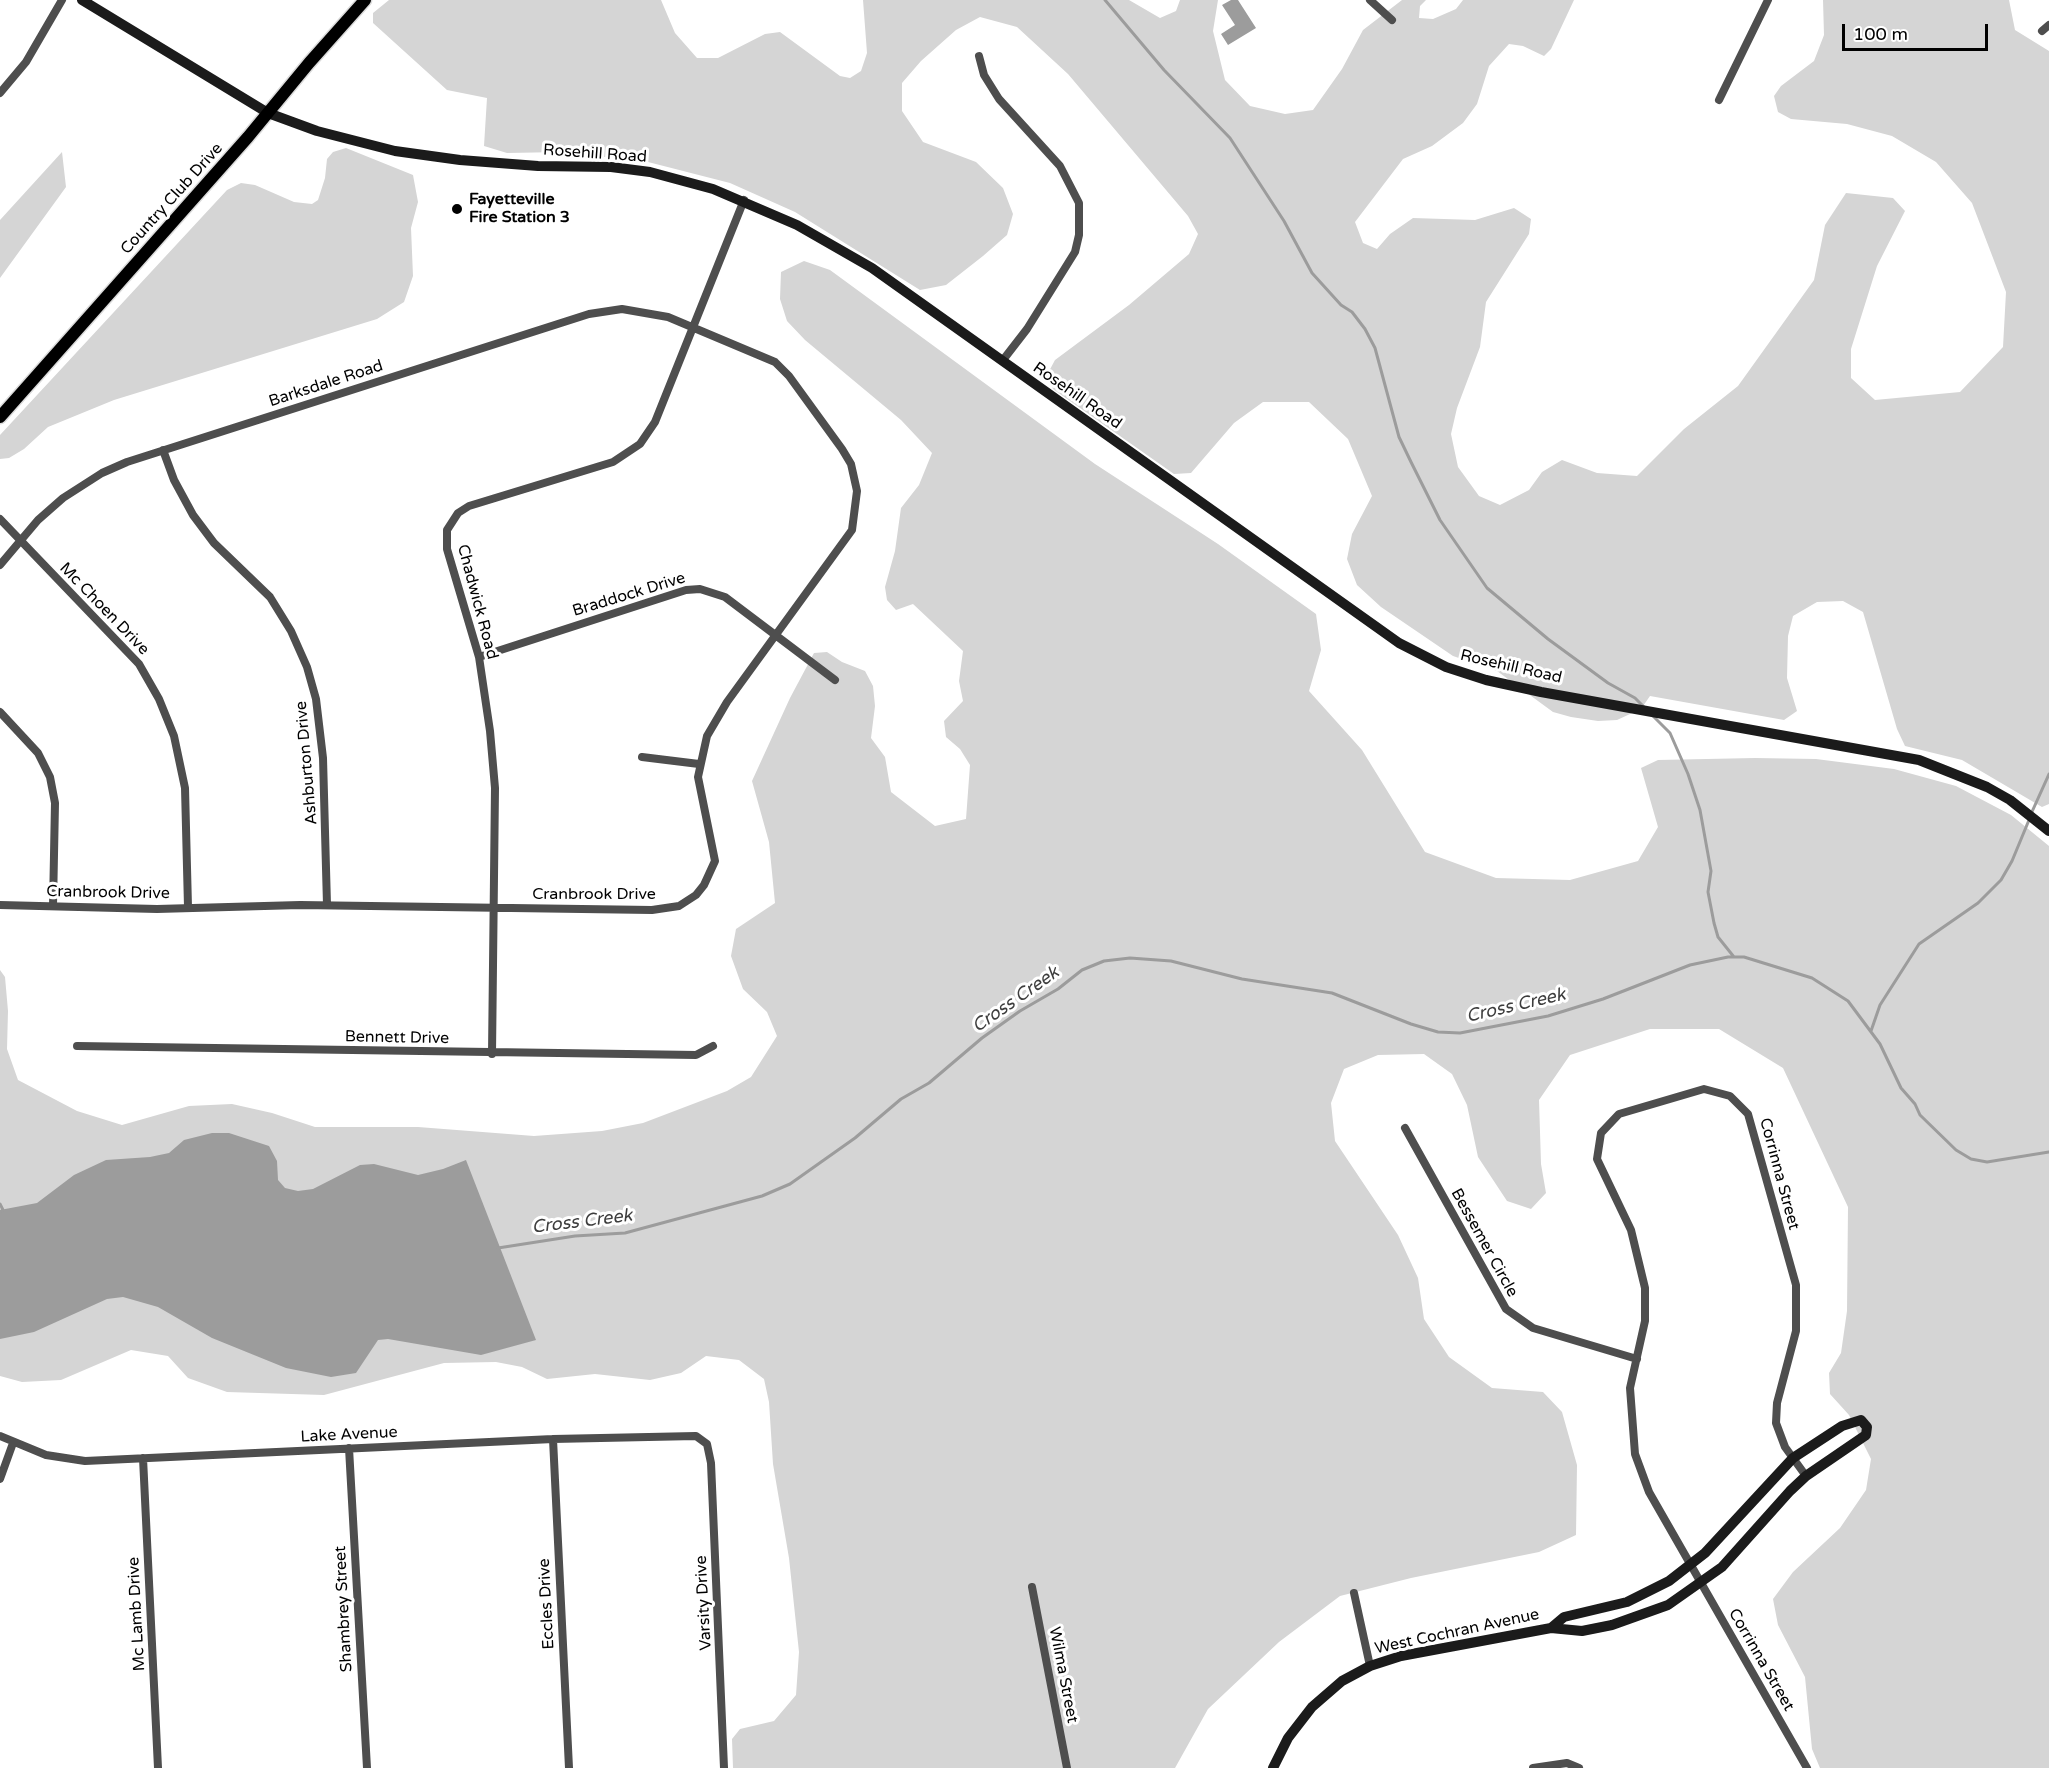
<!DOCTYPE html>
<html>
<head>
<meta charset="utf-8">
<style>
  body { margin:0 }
  #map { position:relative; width:2049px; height:1768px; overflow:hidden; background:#fff; font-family:"Varela Round",sans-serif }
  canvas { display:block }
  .scale { position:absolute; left:1842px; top:24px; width:146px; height:27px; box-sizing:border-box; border:3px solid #000; border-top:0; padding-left:8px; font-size:18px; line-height:21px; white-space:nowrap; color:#000; -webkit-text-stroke:4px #fff; paint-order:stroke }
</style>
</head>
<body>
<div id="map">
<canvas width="2049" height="1768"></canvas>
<div class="scale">100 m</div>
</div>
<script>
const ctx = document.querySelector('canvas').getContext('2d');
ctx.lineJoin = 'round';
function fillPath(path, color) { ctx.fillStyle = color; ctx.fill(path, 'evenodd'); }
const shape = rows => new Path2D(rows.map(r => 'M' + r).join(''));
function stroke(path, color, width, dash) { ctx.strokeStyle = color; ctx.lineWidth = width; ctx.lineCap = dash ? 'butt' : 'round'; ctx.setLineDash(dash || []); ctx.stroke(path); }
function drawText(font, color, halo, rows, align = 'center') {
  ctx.font = font + ' "Varela Round",sans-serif'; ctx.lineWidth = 6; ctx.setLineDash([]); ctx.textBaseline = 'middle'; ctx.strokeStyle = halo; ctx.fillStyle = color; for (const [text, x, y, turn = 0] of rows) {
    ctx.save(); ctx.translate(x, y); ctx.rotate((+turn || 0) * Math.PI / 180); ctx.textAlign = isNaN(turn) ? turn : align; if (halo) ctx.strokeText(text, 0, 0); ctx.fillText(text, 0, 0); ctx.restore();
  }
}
fillPath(shape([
  [389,0,661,0,675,33,697,58,718,58,765,34,780,32,840,76,850,78,861,71,867,53,863,0,1129,0,1160,18,1176,11,1180,0,1218,0,1213,31,1225,80,1250,106,1285,114,1313,110,1342,69,1363,30,1402,0,1426,0,1420,6,1419,18,1433,19,1456,9,1463,0,1574,0,1551,49,1544,56,1523,46,1509,44,1489,66,1477,104,1463,123,1432,146,1403,159,1355,222,1363,243,1377,249,1390,234,1413,218,1475,220,1514,208,1531,219,1529,234,1486,302,1480,347,1457,408,1451,434,1458,467,1479,496,1500,505,1529,490,1542,472,1562,460,1597,473,1637,476,1684,429,1738,386,1814,280,1825,225,1846,193,1893,198,1905,211,1877,266,1851,349,1851,378,1875,400,1960,392,2003,347,2006,292,1972,203,1936,162,1892,136,1847,124,1791,119,1778,112,1774,96,1781,86,1814,61,1824,35,1823,0,2009,0,2015,30,2049,51,2049,804,2042,807,1962,760,1905,746,1897,729,1863,612,1843,601,1817,602,1793,616,1788,636,1787,678,1797,711,1784,720,1650,696,1641,709,1617,720,1598,721,1571,717,1553,712,1497,671,1453,656,1381,607,1357,585,1347,559,1352,534,1372,496,1348,439,1309,402,1263,402,1234,423,1191,473,1174,474,1053,389,1047,375,1055,360,1129,305,1189,254,1198,234,1188,216,1068,74,1017,27,980,17,956,30,921,61,902,83,902,111,923,142,976,162,1003,188,1013,214,1007,235,983,256,946,285,920,290,795,212,730,183,648,162,562,152,507,153,484,146,487,98,447,90,373,23,373,13],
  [346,148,413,175,418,202,411,228,413,276,404,302,377,319,114,400,48,427,24,449,9,458,0,459,0,435,227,190,241,183,255,185,294,202,312,204,318,200,325,178,327,159,333,152],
  [62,152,66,187,0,278,0,220],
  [804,261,830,270,1095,464,1218,544,1316,614,1321,650,1309,691,1362,750,1425,852,1496,878,1570,880,1638,861,1658,827,1641,768,1658,760,1755,758,1816,759,1894,769,1956,786,2011,815,2049,846,2049,1768,1820,1768,1812,1749,1805,1677,1778,1625,1773,1599,1793,1572,1840,1528,1866,1490,1871,1459,1849,1415,1830,1394,1829,1373,1841,1353,1847,1311,1848,1207,1783,1068,1719,1029,1650,1029,1570,1055,1539,1100,1541,1164,1546,1193,1531,1209,1507,1201,1478,1157,1467,1105,1452,1074,1424,1054,1378,1055,1344,1069,1331,1103,1335,1141,1398,1235,1418,1278,1424,1319,1449,1357,1492,1388,1543,1392,1562,1412,1577,1465,1576,1535,1539,1552,1411,1578,1340,1596,1279,1642,1208,1709,1175,1768,733,1768,732,1739,740,1729,774,1721,796,1695,799,1652,789,1558,773,1464,769,1402,764,1379,739,1360,706,1356,681,1373,650,1380,595,1374,547,1379,522,1367,496,1362,444,1363,324,1395,227,1392,188,1378,168,1356,131,1350,61,1380,22,1382,0,1376,0,970,5,977,8,1011,7,1049,18,1080,77,1111,122,1125,189,1106,232,1104,272,1113,315,1127,418,1127,534,1136,602,1131,643,1123,727,1091,751,1077,777,1036,767,1012,743,989,731,956,736,929,775,903,769,842,752,781,790,698,814,653,827,652,842,662,865,671,873,686,875,706,871,738,885,757,891,792,935,826,966,819,970,765,960,749,946,737,944,721,963,701,959,681,963,651,913,604,896,610,887,600,885,587,895,551,901,508,919,485,932,453,901,420,805,340,787,321,780,299,781,272]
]), '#d5d5d5');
fillPath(shape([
  [1231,0,1238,0,1256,28,1228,45,1221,34,1235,25,1222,5],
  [212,1133,229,1133,269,1146,277,1161,278,1180,285,1188,298,1191,313,1189,360,1165,374,1164,418,1175,443,1169,466,1160,536,1340,481,1355,388,1339,378,1340,356,1373,331,1377,286,1368,212,1338,158,1307,123,1297,107,1299,34,1332,0,1339,0,1210,37,1203,74,1175,106,1160,150,1157,169,1153,184,1140]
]), '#9c9c9c');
stroke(shape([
  [1105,0,1164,70,1230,138,1284,221,1312,273,1341,305,1352,312,1365,329,1375,348,1399,437,1411,462,1440,520,1487,588,1548,639,1608,683,1635,698,1644,707],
  [1653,716,1670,733,1688,774,1700,810,1711,871,1708,892,1714,923,1718,937,1734,957],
  [2031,814,2049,774],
  [1871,1031,1880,1005,1919,944,1978,903,2001,880,2012,861,2029,820],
  [0,1204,3,1210,0,1212],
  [498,1248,575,1236,625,1233,762,1196,790,1184,855,1138,901,1099,929,1083,982,1038,1020,1011,1058,989,1082,970,1104,961,1130,958,1171,961,1242,979,1332,993,1411,1024,1438,1032,1460,1033,1548,1016,1603,999,1690,965,1728,957,1744,957,1812,978,1848,1001,1880,1044,1901,1088,1915,1104,1920,1115,1956,1150,1971,1159,1987,1162,2049,1152]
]), '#9c9c9c', 3);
const primary = shape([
  [0,417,248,137,309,63,365,0]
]);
stroke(primary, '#dbdbdb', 15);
stroke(shape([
  [1370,0,1392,20],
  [2042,31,2049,25],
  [979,56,984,75,999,99,1060,166,1079,203,1079,235,1075,252,1027,329,1003,360],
  [0,93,26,62,62,0],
  [1719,100,1768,0],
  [163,450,174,480,193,515,214,543,270,597,291,631,307,667,316,699,323,758,327,905],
  [0,519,139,664,159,699,174,736,185,788,188,907],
  [0,565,38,520,63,498,102,473,127,462,589,314,622,309,668,317,775,362,789,376,842,449,851,464,857,491,852,530,727,702,707,736,698,777,715,861,704,885,696,895,679,906,652,910,300,905,157,909,0,905],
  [479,657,686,590,700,589,725,597,835,680],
  [0,712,38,753,50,777,55,803,53,906],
  [642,757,699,764],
  [77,1046,696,1055,713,1046],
  [492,1054,495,788,490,731,479,657,447,549,447,530,458,513,469,506,613,462,640,444,655,422,744,200],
  [1405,1128,1506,1309,1533,1328,1637,1359],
  [0,1436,46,1455,85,1461,553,1439,696,1436,707,1444,711,1463,724,1768],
  [553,1439,569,1768],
  [349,1448,367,1768],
  [143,1458,158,1768],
  [1806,1476,1785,1447,1776,1423,1777,1403,1796,1331,1796,1285,1748,1114,1730,1096,1704,1089,1619,1114,1601,1133,1597,1159,1631,1230,1645,1288,1645,1321,1630,1388,1635,1454,1649,1492,1807,1768],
  [0,1479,13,1443],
  [1032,1587,1067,1768],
  [1354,1593,1370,1666],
  [1533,1768,1567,1763,1579,1768]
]), '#4e4e4e', 8);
stroke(shape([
  [82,0,268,113,317,131,395,151,460,160,538,166,611,167,650,172,713,189,797,225,872,268,1399,643,1446,667,1486,680,1541,692,1919,760,1987,787,2010,800,2049,831],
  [1273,1768,1288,1738,1312,1707,1342,1681,1370,1666,1401,1656,1551,1628,1582,1631,1612,1625,1668,1605,1722,1567,1790,1491,1806,1476,1866,1435,1867,1427,1861,1420,1842,1426,1793,1458,1705,1553,1669,1581,1627,1602,1564,1617,1551,1628]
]), '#1b1b1b', 10);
stroke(primary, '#000', 12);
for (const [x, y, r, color] of [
  [457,209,6,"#000"]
]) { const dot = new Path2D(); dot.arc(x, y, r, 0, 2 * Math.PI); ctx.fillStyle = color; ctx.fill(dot); stroke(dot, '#fff', 2); }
drawText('16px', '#000', '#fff', [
  ["Rosehill Road",595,154,4],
  ["Country Club Drive",172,199,-48],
  ["Barksdale Road",326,384,-18],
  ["Rosehill Road",1077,396,35],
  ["Braddock Drive",629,595,-17],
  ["Chadwick Road",477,602,75],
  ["Mc Choen Drive",104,609,46],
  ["Rosehill Road",1511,667,13],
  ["Ashburton Drive",307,763,-95],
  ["Cranbrook Drive",108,893,1],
  ["Cranbrook Drive",594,895],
  ["Bennett Drive",397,1038,1],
  ["Corrinna Street",1779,1174,75],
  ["Bessemer Circle",1484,1243,61],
  ["Lake Avenue",349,1435,-3],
  ["Varsity Drive",704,1603,-93],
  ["Eccles Drive",547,1604,-93],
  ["Shambrey Street",344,1609,-93],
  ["Mc Lamb Drive",137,1614,-93],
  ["West Cochran Avenue",1457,1632,-12],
  ["Corrinna Street",1761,1660,60],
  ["Wilma Street",1063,1675,79]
]);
drawText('bold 16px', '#000', '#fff', [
  ["Fayetteville",469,200],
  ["Fire Station 3",469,218]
], 'left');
drawText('italic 18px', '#3d3d3d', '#fff', [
  ["Cross Creek",1016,1000,-35],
  ["Cross Creek",1516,1006,-13],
  ["Cross Creek",582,1222,-7]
]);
</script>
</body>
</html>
